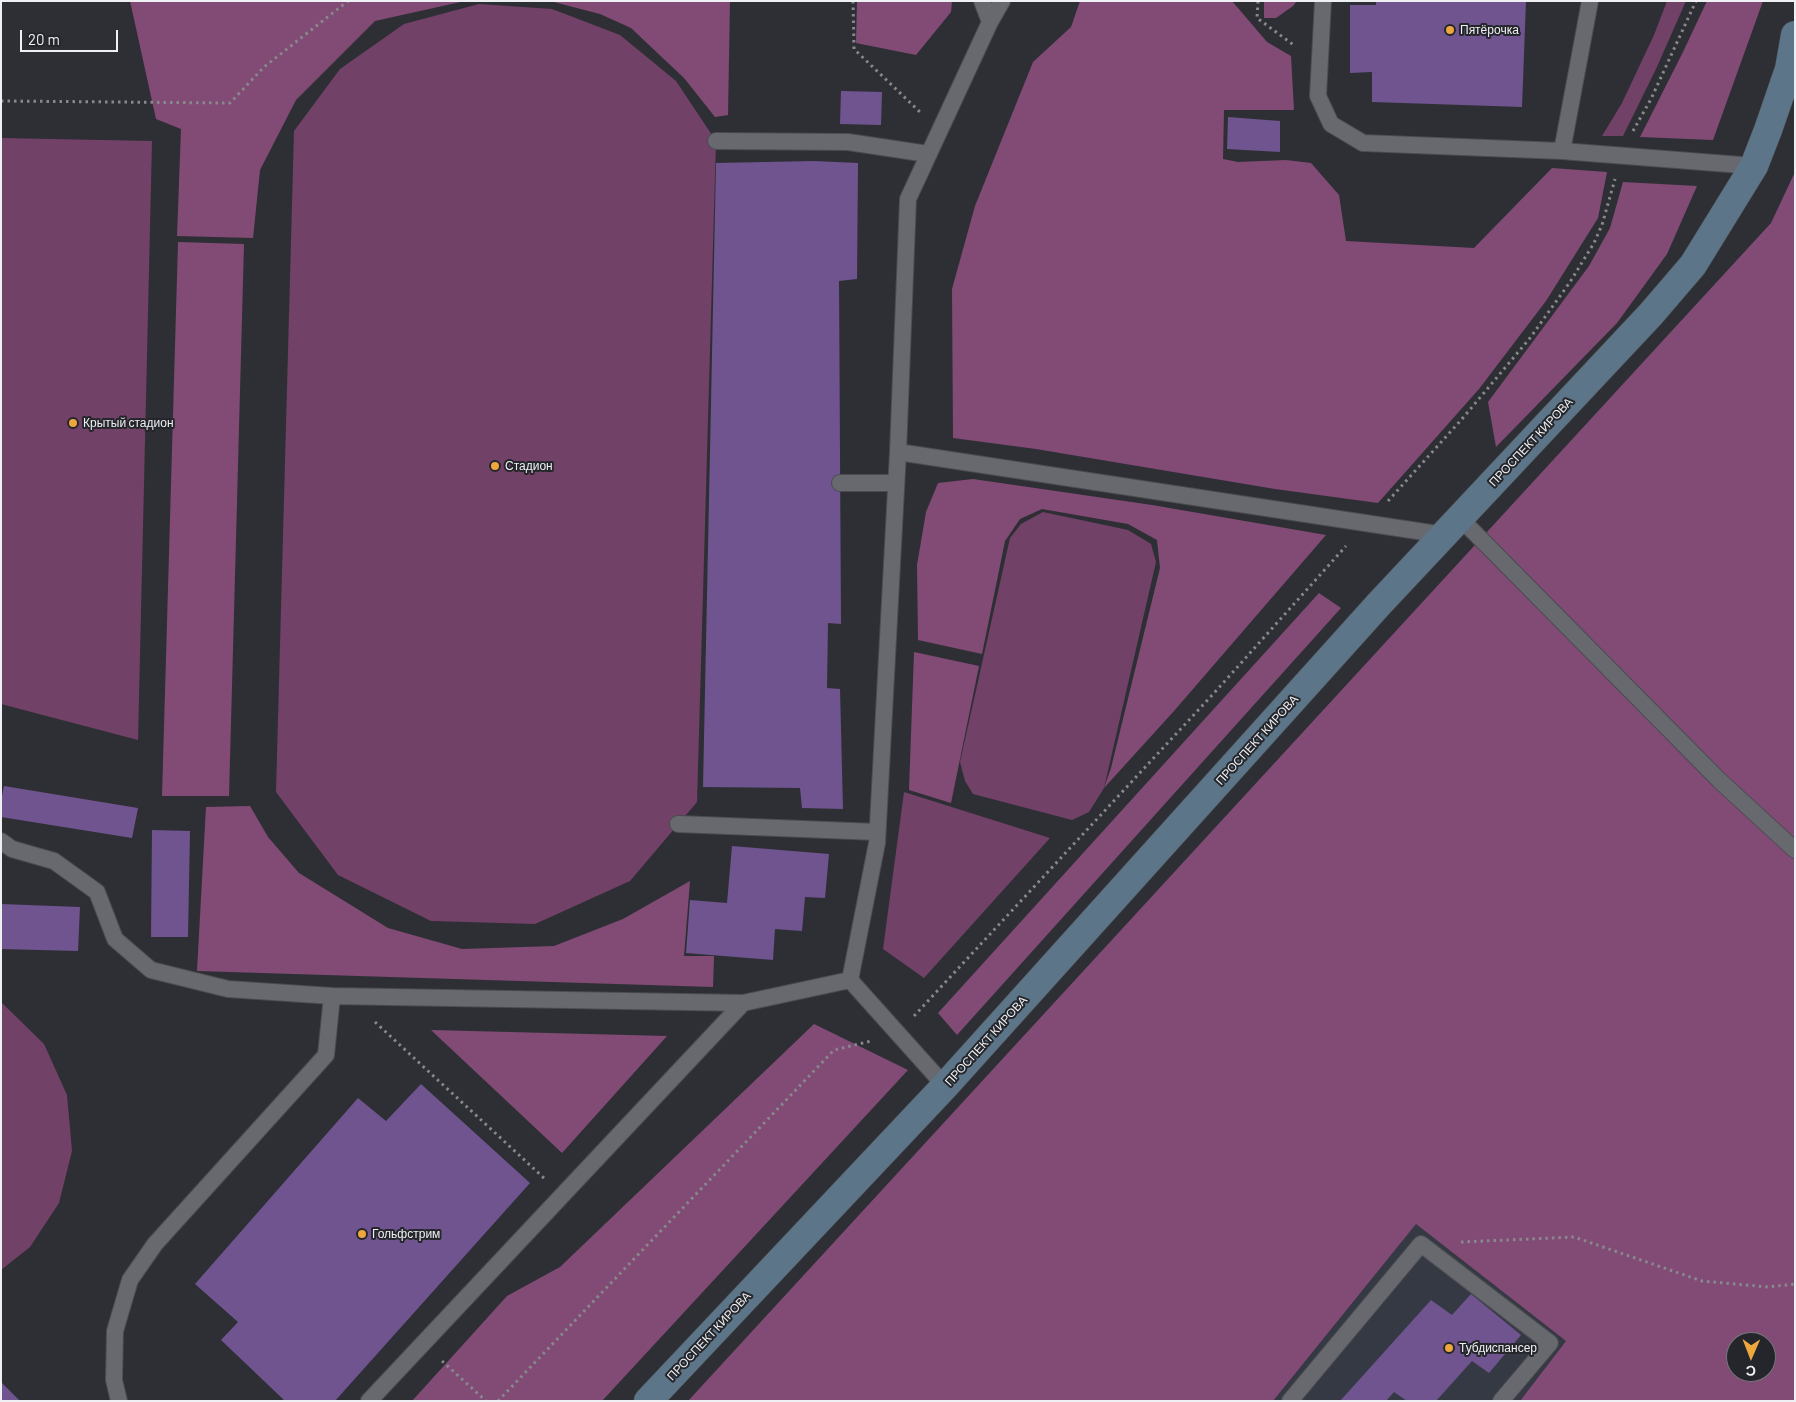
<!DOCTYPE html>
<html>
<head>
<meta charset="utf-8">
<style>
  body { margin:0 }
  #map { position:relative; width:1796px; height:1402px; overflow:hidden; background:#2e2f35; font-family:Barlow,sans-serif }
  canvas { display:block }
  .frame { position:absolute; inset:0; border:2px solid #eef0f3; pointer-events:none }
  .north { position:absolute; left:1726px; top:1332px; width:50px; height:50px; box-sizing:border-box; background:#24262b; border:1px solid #75777b; border-radius:50%; rotate:181deg; font-size:14px; font-weight:700; line-height:20px; text-align:center; color:#eef0f3 }
  .north::after { content:''; display:block; margin:auto; width:18px; height:22px; background:#eea73d; clip-path:polygon(50% 0,100% 100%,50% 72%,0 100%) }
  .scale { position:absolute; left:20px; top:30px; width:98px; height:22px; box-sizing:border-box; border:2px solid #eef0f3; border-top:0; padding-left:6px; font-size:15px; line-height:18px; white-space:nowrap; color:#eef0f3; -webkit-text-stroke:4px #24262b; paint-order:stroke }
</style>
</head>
<body>
<div id="map">
<canvas width="1796" height="1402"></canvas>
<div class="frame"></div>
<div class="north">С</div>
<div class="scale">20 m</div>
</div>
<script>
const ctx = document.querySelector('canvas').getContext('2d');
ctx.lineJoin = 'round';
function fillPath(path, color) { ctx.fillStyle = color; ctx.fill(path, 'evenodd'); }
const shape = rows => new Path2D(rows.map(r => 'M' + r).join(''));
function stroke(path, color, width, dash) { ctx.strokeStyle = color; ctx.lineWidth = width; ctx.lineCap = dash ? 'butt' : 'round'; ctx.setLineDash(dash || []); ctx.stroke(path); }
function drawText(font, color, halo, rows, align = 'center') {
  ctx.font = font + ' Barlow,sans-serif'; ctx.lineWidth = 4; ctx.setLineDash([]); ctx.textBaseline = 'middle'; ctx.strokeStyle = halo; ctx.fillStyle = color; for (const [text, x, y, turn = 0] of rows) {
    ctx.save(); ctx.translate(x, y); ctx.rotate((+turn || 0) * Math.PI / 180); ctx.textAlign = isNaN(turn) ? turn : align; if (halo) ctx.strokeText(text, 0, 0); ctx.fillText(text, 0, 0); ctx.restore();
  }
}
fillPath(shape([
  [1416,1224,1566,1341,1520,1401,1273,1401]
]), '#353944');
fillPath(shape([
  [1667,1,1686,1,1656,69,1623,136,1602,136,1622,103,1654,35],
  [479,4,552,9,620,35,676,81,716,141,697,802,630,881,535,924,431,921,338,875,276,792,294,131,340,69,404,24],
  [1,138,152,141,138,740,1,704],
  [1043,512,1128,530,1151,544,1156,562,1104,788,1089,812,1072,820,973,794,965,781,960,762,1010,538,1021,524],
  [904,792,1050,838,924,978,883,949],
  [1,1002,44,1044,67,1095,72,1151,59,1203,30,1247,1,1270]
]), '#724167');
fillPath(shape([
  [130,1,465,1,375,21,296,100,260,170,253,238,177,236,181,129,156,119],
  [550,1,730,1,728,115,715,117,684,78,631,28,600,14],
  [857,1,952,1,951,12,916,55,856,43],
  [1080,1,1232,1,1267,42,1291,56,1294,110,1224,110,1223,159,1238,162,1286,160,1311,163,1339,195,1346,241,1474,248,1552,168,1607,172,1598,218,1546,301,1479,389,1378,503,1275,489,1036,449,953,438,952,289,975,206,1033,62,1071,27],
  [1264,1,1297,1,1293,6,1276,18,1264,18],
  [1707,1,1763,1,1713,140,1640,137,1682,54],
  [1795,172,1795,1401,1520,1401,1566,1341,1416,1224,1273,1401,688,1401,1771,223],
  [1736,1342,1766,1342,1766,1372,1736,1372],
  [1623,182,1697,186,1667,254,1617,323,1496,447,1488,402,1589,266,1610,228],
  [178,242,244,244,229,796,162,796],
  [973,479,1152,505,1326,535,1174,711,1104,788,1111,768,1160,568,1157,540,1128,524,1042,509,1020,519,1005,541,982,654,918,640,917,565,926,512,938,483],
  [1319,593,1341,608,957,1035,938,1013],
  [914,652,979,666,951,803,909,790],
  [250,806,268,837,299,873,388,928,462,949,554,946,623,919,690,881,684,956,714,956,713,987,197,971,206,807],
  [814,1024,908,1070,602,1401,412,1401,507,1296,560,1267],
  [431,1030,667,1036,562,1153]
]), '#824b75');
fillPath(shape([
  [1376,1,1526,1,1522,107,1372,102,1372,72,1350,73,1350,5,1376,5],
  [841,91,882,92,881,125,840,124],
  [1228,117,1280,121,1280,152,1227,149],
  [814,161,858,163,857,279,839,281,841,624,828,623,827,688,840,689,843,809,802,808,800,788,703,787,716,163],
  [4,786,138,808,132,838,1,817,1,801],
  [152,830,190,831,188,937,151,937],
  [732,846,829,854,825,898,805,897,802,931,775,929,773,960,686,953,690,900,727,903],
  [1,904,80,907,78,951,1,949],
  [421,1084,530,1183,335,1401,285,1401,221,1340,238,1322,195,1284,358,1098,386,1121],
  [1471,1294,1521,1335,1489,1373,1472,1361,1436,1401,1407,1401,1394,1392,1386,1401,1340,1401,1431,1300,1452,1315],
  [1,1382,20,1401,1,1401]
]), '#6f548f');
const lane = shape([
  [1323,1,1318,96,1331,124,1363,143,1562,151],
  [1590,1,1562,151,1754,166],
  [990,22,1002,1],
  [716,141,848,142,928,154],
  [898,452,1444,535],
  [840,483,896,483],
  [1460,518,1719,780,1795,850],
  [678,824,877,832],
  [1,841,12,849,54,861,97,892,115,939,151,970,228,989,332,996,743,1003,850,980,877,843,898,452,908,199,990,22,982,1],
  [850,980,945,1086],
  [119,1401,114,1380,115,1331,130,1280,155,1244,326,1055,332,996],
  [369,1401,743,1003],
  [1290,1401,1421,1244,1550,1343,1501,1401]
]);
const secondary = shape([
  [648,1401,945,1086,1379,604,1651,314,1693,265,1754,166,1768,130,1789,69,1795,35]
]);
stroke(lane, '#4a4c50', 18);
stroke(secondary, '#4a4c50', 29);
stroke(shape([
  [853,1,854,49,921,113],
  [1258,1,1257,18,1295,46],
  [1,101,230,103,264,67,348,1],
  [1633,131,1651,99,1696,1],
  [1388,501,1462,419,1530,338,1570,282,1594,243,1602,225,1615,179],
  [914,1016,1215,692,1346,546],
  [375,1022,545,1179],
  [1461,1242,1574,1237,1702,1281,1768,1287,1795,1284],
  [442,1361,486,1401],
  [498,1401,834,1050,871,1041]
]), '#87898d', 3, [2.5, 4]);
stroke(lane, '#67696f', 16);
stroke(secondary, '#5c7588', 28);
for (const [x, y, r, color] of [
  [1450,30,5,"#eea73d"],
  [73,423,5,"#eea73d"],
  [495,466,5,"#eea73d"],
  [362,1234,5,"#eea73d"],
  [1449,1348,5,"#eea73d"]
]) { const dot = new Path2D(); dot.arc(x, y, r, 0, 2 * Math.PI); ctx.fillStyle = color; ctx.fill(dot); stroke(dot, '#24262b', 2); }
drawText('12px', '#eef0f3', '#24262b', [
  ["Пятёрочка",1460,30],
  ["Крытый стадион",83,423],
  ["Стадион",505,466],
  ["Гольфстрим",372,1234],
  ["Тубдиспансер",1459,1348]
], 'left');
drawText('12px', '#eef0f3', '#24262b', [
  ["ПРОСПЕКТ КИРОВА",1531,442,-47],
  ["ПРОСПЕКТ КИРОВА",1257,740,-48],
  ["ПРОСПЕКТ КИРОВА",986,1041,-48],
  ["ПРОСПЕКТ КИРОВА",709,1336,-47]
]);
</script>
</body>
</html>
